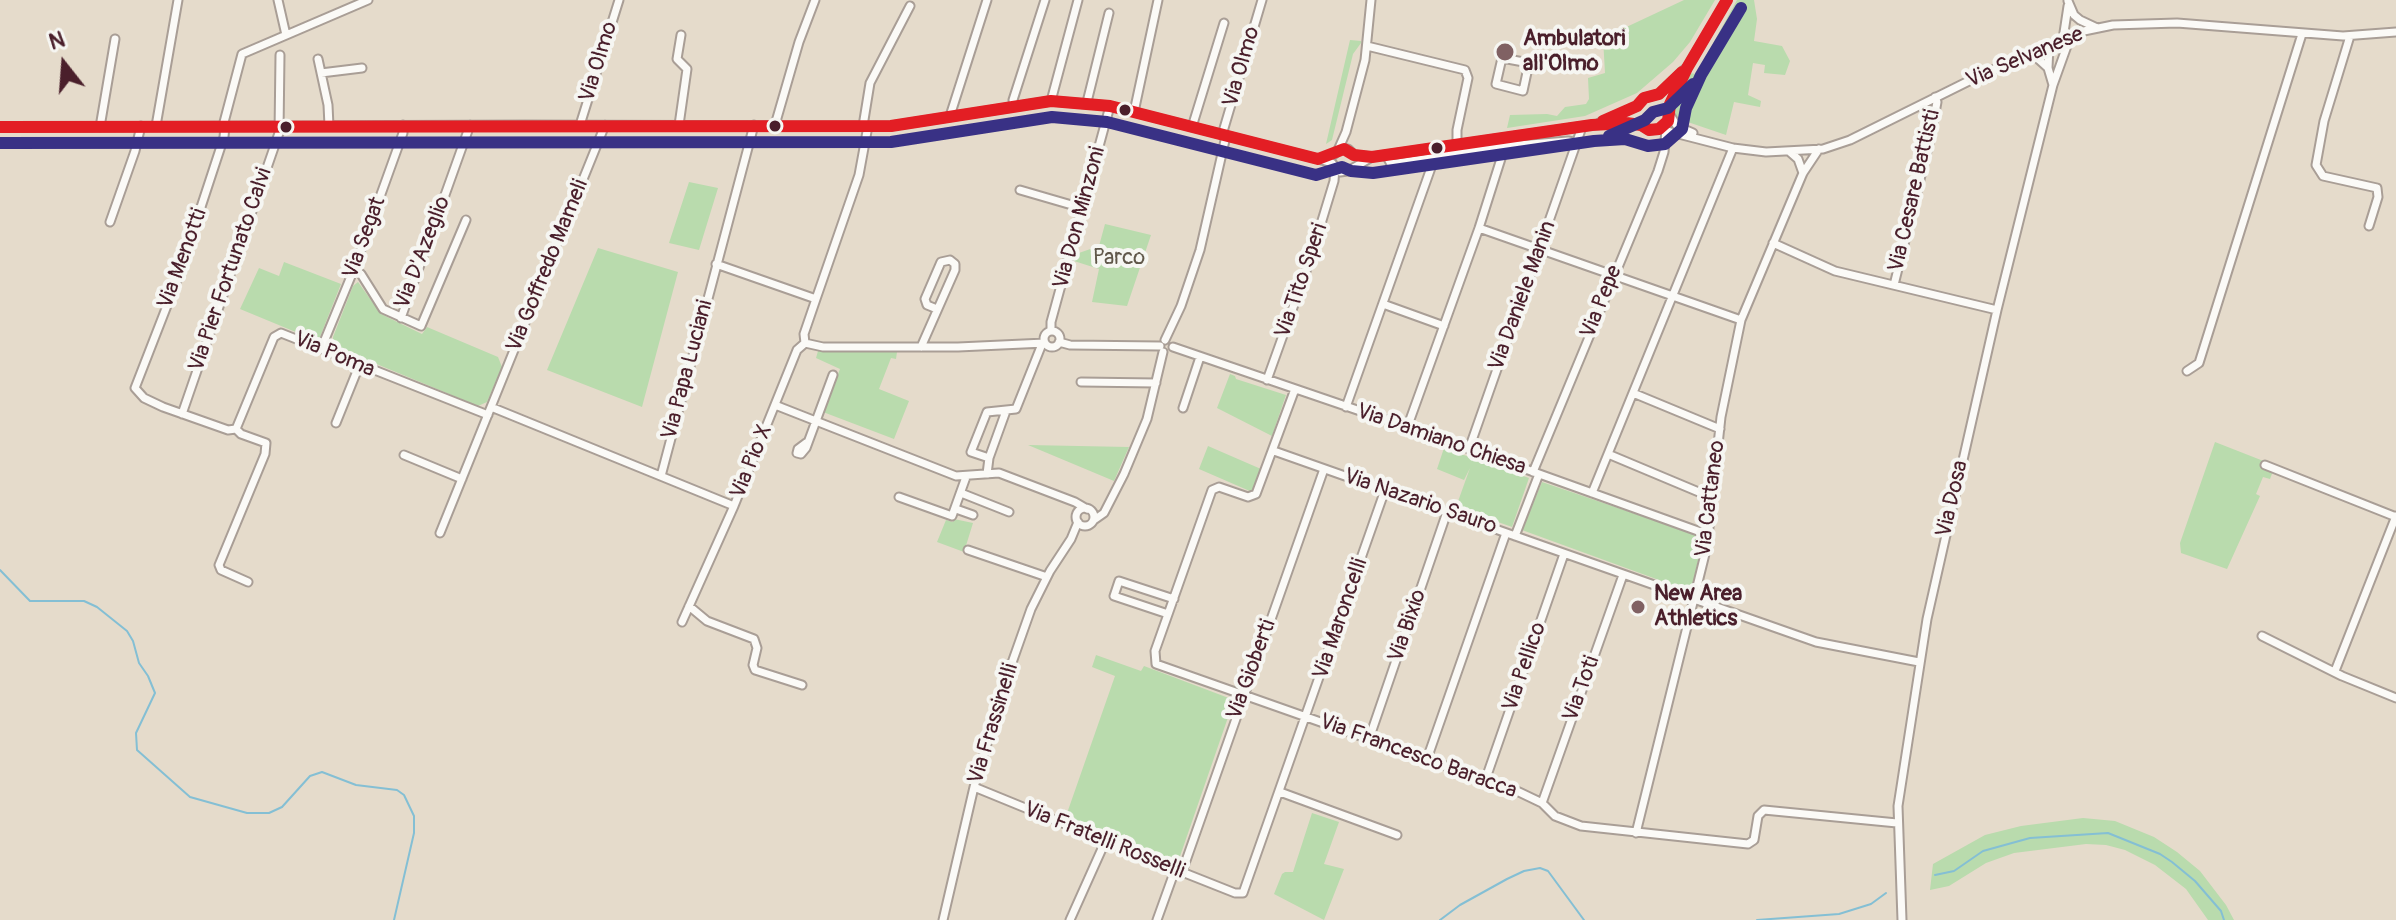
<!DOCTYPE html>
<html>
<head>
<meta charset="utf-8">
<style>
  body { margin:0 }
  #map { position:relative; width:2396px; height:920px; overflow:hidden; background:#e5dbcb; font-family:Pangolin,sans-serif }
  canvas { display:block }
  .north { position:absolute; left:24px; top:24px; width:80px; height:80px; -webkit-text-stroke:6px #f6f6f2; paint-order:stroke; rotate:343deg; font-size:22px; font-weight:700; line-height:32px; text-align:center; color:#4a1f2b }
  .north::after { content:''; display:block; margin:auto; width:28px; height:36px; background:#4a1f2b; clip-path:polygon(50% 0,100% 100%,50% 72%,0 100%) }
</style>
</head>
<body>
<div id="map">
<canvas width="2396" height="920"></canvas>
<div class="north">N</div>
</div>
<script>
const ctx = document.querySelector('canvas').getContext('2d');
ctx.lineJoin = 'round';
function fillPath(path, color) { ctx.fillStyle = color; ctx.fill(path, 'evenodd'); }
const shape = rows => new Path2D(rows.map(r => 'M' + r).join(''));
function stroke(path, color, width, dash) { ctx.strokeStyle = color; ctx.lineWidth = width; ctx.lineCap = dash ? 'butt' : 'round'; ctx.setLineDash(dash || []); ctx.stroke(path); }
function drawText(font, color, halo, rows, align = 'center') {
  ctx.font = font + ' Pangolin,sans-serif'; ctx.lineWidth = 8; ctx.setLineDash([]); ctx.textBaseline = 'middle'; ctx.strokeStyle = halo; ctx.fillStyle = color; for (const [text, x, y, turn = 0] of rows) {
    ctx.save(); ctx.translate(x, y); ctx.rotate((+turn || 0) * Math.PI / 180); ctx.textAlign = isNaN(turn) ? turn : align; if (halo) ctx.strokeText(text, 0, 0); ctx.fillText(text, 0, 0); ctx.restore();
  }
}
fillPath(shape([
  [1684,0,1715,0,1690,42,1673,62,1637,93,1585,116,1507,128,1510,115,1547,114,1557,116,1565,107,1586,104,1589,99,1588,78,1605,73,1603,38],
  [1737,0,1754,0,1757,19,1754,41,1782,46,1790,61,1785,75,1764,73,1765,65,1753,63,1748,95,1761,101,1760,107,1734,102,1726,135,1676,118,1673,107,1683,85,1690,73,1696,74],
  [1350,40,1361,41,1361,43,1353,54,1332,140,1326,144],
  [689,182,718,188,699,250,669,243],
  [1105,224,1151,235,1127,306,1092,302,1099,269,1074,261,1076,254,1099,246],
  [598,248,678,272,642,407,547,370],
  [284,262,341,284,320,337,315,340,240,309,259,268,279,276],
  [358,282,381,314,422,334,427,327,498,357,502,367,487,402,478,406,333,346,333,337,353,286],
  [818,351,897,352,896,359,891,358,879,389,909,401,894,439,823,412,840,369,816,358],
  [1230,374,1235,376,1236,379,1286,395,1272,436,1217,408],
  [2215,442,2266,462,2273,471,2270,479,2263,477,2256,494,2260,496,2227,569,2181,553,2180,543],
  [1028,445,1129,447,1114,481],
  [1208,446,1261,469,1252,492,1199,469],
  [1444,448,1529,478,1512,527,1456,507,1470,468,1464,480,1437,469],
  [1542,482,1703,537,1692,588,1689,591,1522,530],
  [954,519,973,523,964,552,937,542,946,520,953,522],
  [1096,655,1141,671,1144,666,1234,700,1178,862,1149,853,1065,819,1115,676,1092,667],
  [1312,813,1339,822,1324,864,1344,869,1324,920,1274,894,1282,874,1285,872,1293,872],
  [2083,818,2115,821,2154,837,2177,852,2200,871,2226,905,2234,920,2208,920,2186,889,2155,865,2125,850,2106,845,2086,844,2014,853,1986,863,1949,886,1930,890,1933,864,1985,835,2021,826]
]), '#b9dbad');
stroke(shape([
  [0,570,30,601,84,601,97,607,127,631,133,641,139,663,148,676,155,693,136,733,137,750,190,797,247,813,269,813,282,807,310,776,322,772,356,785,397,790,404,795,414,816,414,833,394,920],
  [1935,875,1954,871,1983,851,2030,838,2108,833,2160,854,2172,862,2195,881,2221,911,2224,920],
  [1440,920,1460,905,1507,879,1524,871,1540,868,1548,871,1584,920],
  [1757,920,1839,914,1871,904,1886,893]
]), '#84bfd4', 2);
const minor = shape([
  [278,0,286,35],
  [2068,1,2074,15,2080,20,2097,28],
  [2350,36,2324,121,2316,165,2323,176,2377,188,2378,197,2369,226],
  [2063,39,2068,6],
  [2049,45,2048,68,2053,85],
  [1367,46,1465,70,1468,78,1457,130,1457,145],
  [2027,54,2037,58,2048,68],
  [1502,58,1529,63,1523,91,1496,84,1502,58],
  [318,59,328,105,329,126],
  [321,73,362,68],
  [1051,101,1078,0],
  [1087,102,1109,13],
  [1014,106,1013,100,1045,0],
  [1134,112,1158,0],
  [1670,115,1677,126,1693,133],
  [950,116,987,0],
  [1599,123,1637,106,1644,98,1659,94,1685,69],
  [580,125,619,0],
  [679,125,687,69,677,59,681,35],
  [775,125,799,42,815,0],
  [156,126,178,0],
  [223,126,242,54,368,0],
  [225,126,224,137,177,280,135,388,144,398,163,407,228,430,236,429,241,434,266,443,265,454,219,565,221,570,248,582],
  [863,126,870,83,910,6],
  [0,127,525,125,863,126,891,126,1051,101,1110,106,1318,159,1332,163,1340,172,1348,171,1372,157],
  [100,127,115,39],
  [1192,127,1224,23],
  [1659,129,1733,148,1766,152,1823,149,1850,140,1981,75,2049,45,2079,32,2113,25,2177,23,2343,36,2396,32],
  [1222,135,1262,0],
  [1338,150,1346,132,1365,60,1371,0],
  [1790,152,1798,159,1803,173],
  [1386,155,1391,164,1505,146,1568,141,1578,143],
  [1321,158,1333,155,1341,149,1348,149,1354,155,1372,157,1592,125,1626,123,1641,125,1649,130,1659,129,1668,121,1670,104,1687,68,1727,0],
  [1020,190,1082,208],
  [110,222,135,151,141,126],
  [1479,228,1741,320],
  [1773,243,1835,271,1997,310],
  [716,264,816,299,804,334,805,343],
  [354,269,361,274,383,309,421,326,466,220],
  [1894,285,1931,135,1937,102,1935,97],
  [816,299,859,175,868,126],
  [1383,304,1444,326],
  [401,318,470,125],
  '1044 339a8 8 0 1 1 16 0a8 8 0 1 1-16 0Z',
  [1051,331,1051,322,1110,106],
  [1165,340,1181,306,1200,250,1226,136],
  [1059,342,1070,345,1160,346],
  [805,343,823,347,958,347,1045,343],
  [921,347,955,270,955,264,950,260,941,262,925,299,927,305,937,309],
  [1173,347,1442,439,1709,535],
  [321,349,354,269,403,133,403,125],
  [2187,371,2199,363,2302,34],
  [1267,380,1310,260,1334,181,1335,168],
  [1081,382,1156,383],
  [1295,389,1256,494,1248,497,1219,487,1212,490,1155,651,1156,664,1519,792,1542,803,1555,816,1581,826,1748,844,1754,840,1758,816,1764,810,1897,823],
  [1633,393,1720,429],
  [775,405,956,476,999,473,1075,502,1087,509],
  [491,407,734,506],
  [1346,407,1432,165,1432,158],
  [1183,408,1200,357],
  [182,414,279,133,280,55],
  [336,423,359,366],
  [1407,428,1479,228,1505,146,1504,139],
  [236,429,274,337,281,333,488,415],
  [806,443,798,449,797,453,801,454,806,448,833,375],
  [1469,449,1582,127],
  [1274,451,1816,642,1919,662],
  [1608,454,1713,498],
  [404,455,462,479],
  [989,458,1006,411],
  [2265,465,2396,517],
  [1533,472,1658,171,1664,152,1666,130],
  [987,474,989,458,971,452,987,412,1016,409,1042,344],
  [661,476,754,125],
  [961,493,1009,512],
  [1592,493,1733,148],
  [899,497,952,516,966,477],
  '1076 517a9 9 0 1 1 18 0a9 9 0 1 1-18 0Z',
  [956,509,973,515],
  [1094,520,1104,513,1124,474,1147,419,1163,352],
  [440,533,605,125],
  [1515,536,1539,474],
  [968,550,1047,577],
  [689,606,707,621,754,639,757,648,753,665,755,670,802,685],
  [1168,614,1114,596,1119,581,1174,599],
  [682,622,734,506,797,350,805,343],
  [2262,636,2342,676,2396,698],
  [2335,671,2396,516],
  [1369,739,1447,512],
  [1427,759,1506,533],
  [1485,781,1564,554],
  [974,787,1182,872,1235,893,1243,893,1385,490],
  [1280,792,1397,835],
  [1542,803,1623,575],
  [1636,833,1707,546,1721,417,1741,320,1803,173,1819,149],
  [1182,872,1324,469],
  [943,920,974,787,1008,674,1031,609,1050,571,1071,539,1078,522],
  [1070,920,1105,842],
  [1157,920,1175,870],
  [1902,920,1898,806,1927,619,1997,310,2053,85,2067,46,2079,32]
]);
stroke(minor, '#a99e96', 11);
stroke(minor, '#fbfaf7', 7);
stroke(shape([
  [1603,121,1637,106,1644,98,1659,94,1682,72],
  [0,127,891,126,1051,101,1110,106,1318,159,1344,149,1354,155,1372,157,1592,125,1626,123,1641,125,1649,130,1659,129,1668,121,1670,104,1687,68,1727,0]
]), '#e31e24', 12);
stroke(shape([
  [1609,136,1645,120,1653,112,1668,108,1693,84],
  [0,143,891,142,1052,117,1107,122,1316,175,1342,167,1351,171,1373,173,1594,141,1625,139,1648,146,1665,144,1682,129,1686,108,1701,75,1741,8]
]), '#393185', 12);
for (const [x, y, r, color] of [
  [1505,52,10,"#806163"],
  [1125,110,7,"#4a1f2b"],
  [775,126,7,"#4a1f2b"],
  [286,127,7,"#4a1f2b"],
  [1437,148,7,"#4a1f2b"],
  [1638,607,8,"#806163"]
]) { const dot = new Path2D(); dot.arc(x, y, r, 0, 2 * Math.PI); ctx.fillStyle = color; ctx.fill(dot); stroke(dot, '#f6f6f2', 3); }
drawText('bold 22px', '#4a1f2b', '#f6f6f2', [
  ["Ambulatori",1523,39],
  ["all'Olmo",1523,64],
  ["New Area",1654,594],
  ["Athletics",1654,619]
], 'left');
drawText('22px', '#4a1f2b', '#f6f6f2', [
  ["Via Selvanese",2025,58,-23],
  ["Via Olmo",599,62,-73],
  ["Via Olmo",1242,67,-74],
  ["Via Cesare Battisti",1915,191,-77],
  ["Via Don Minzoni",1080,218,-75],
  ["Via Segat",365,238,-70],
  ["Via D'Azeglio",423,253,-69],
  ["Via Menotti",183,259,-70],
  ["Via Goffredo Mameli",548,266,-68],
  ["Via Pier Fortunato Calvi",231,270,-71],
  ["Via Tito Speri",1302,281,-71],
  ["Via Daniele Manin",1523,296,-70],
  ["Via Pepe",1602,302,-68],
  ["Via Poma",334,355,23],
  ["Via Papa Luciani",688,370,-75],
  ["Via Damiano Chiesa",1441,440,19],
  ["Via Pio X",752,462,-68],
  ["Via Cattaneo",1711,499,-83],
  ["Via Dosa",1953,499,-77],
  ["Via Nazario Sauro",1420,502,19],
  ["Via Maroncelli",1341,619,-71],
  ["Via Bixio",1408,626,-71],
  ["Via Pellico",1525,667,-71],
  ["Via Gioberti",1252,670,-70],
  ["Via Toti",1582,689,-70],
  ["Via Frassinelli",994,724,-73],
  ["Via Francesco Baracca",1418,757,20],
  ["Via Fratelli Rosselli",1104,841,22]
]);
drawText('22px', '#60574a', '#f6f6f2', [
  ["Parco",1119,258]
]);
</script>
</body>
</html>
